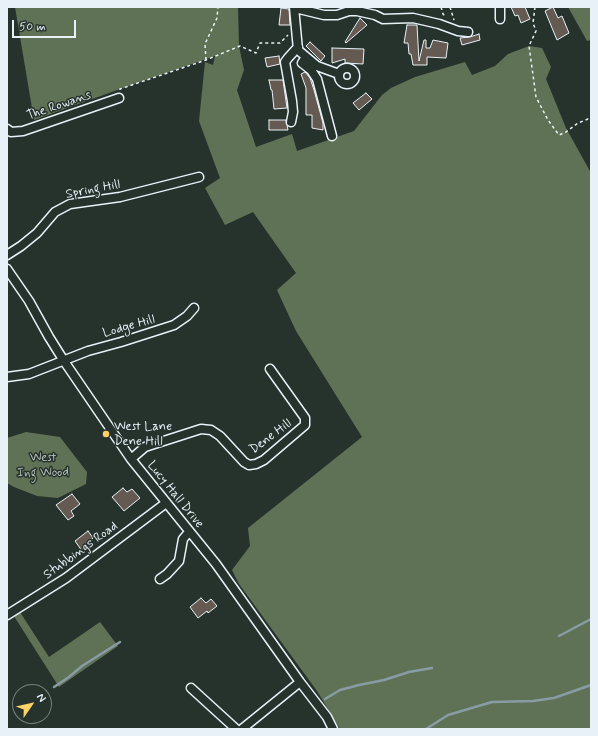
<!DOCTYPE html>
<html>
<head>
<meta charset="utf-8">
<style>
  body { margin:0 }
  #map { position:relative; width:598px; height:736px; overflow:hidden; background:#26332d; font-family:Mynerve,sans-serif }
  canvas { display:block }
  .frame { position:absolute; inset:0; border:8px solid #e8f1f8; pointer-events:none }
  .north { position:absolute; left:12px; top:684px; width:40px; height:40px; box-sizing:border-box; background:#26332d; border:1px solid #747f7e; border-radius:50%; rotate:56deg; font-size:11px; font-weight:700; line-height:16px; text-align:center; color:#e8f1f8 }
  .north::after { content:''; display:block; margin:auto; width:14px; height:18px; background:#ffd166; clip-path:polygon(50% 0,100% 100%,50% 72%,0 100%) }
  .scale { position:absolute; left:12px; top:20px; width:64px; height:18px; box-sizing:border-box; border:2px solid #e8f1f8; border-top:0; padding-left:5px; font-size:12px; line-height:14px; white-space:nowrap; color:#e8f1f8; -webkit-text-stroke:3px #26332d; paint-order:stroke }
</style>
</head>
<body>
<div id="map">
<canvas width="598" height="736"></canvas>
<div class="frame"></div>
<div class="north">N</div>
<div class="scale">50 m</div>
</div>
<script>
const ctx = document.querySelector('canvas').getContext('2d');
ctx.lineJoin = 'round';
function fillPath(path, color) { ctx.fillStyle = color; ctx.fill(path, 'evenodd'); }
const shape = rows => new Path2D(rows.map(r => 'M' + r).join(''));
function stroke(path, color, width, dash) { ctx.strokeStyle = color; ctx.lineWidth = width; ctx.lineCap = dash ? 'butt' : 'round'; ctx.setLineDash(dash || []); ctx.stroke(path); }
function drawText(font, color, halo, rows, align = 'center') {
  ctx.font = font + ' Mynerve,sans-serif'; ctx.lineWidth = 3; ctx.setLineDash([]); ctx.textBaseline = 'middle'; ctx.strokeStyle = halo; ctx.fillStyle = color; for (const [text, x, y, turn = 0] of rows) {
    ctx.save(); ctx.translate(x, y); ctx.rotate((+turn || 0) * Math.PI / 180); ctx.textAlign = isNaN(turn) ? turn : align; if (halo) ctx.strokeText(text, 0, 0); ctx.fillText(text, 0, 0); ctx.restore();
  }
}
fillPath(shape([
  [15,7,238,7,239,46,244,70,237,90,256,147,292,134,297,151,354,131,382,95,391,88,415,77,465,62,472,75,495,66,508,54,529,46,542,48,551,67,546,79,566,128,591,173,591,729,340,729,317,691,239,584,232,570,250,546,248,528,362,437,296,331,277,290,296,273,253,212,225,225,205,188,220,178,199,121,205,62,213,65,215,56,120,89,34,120],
  [568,7,591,7,591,40,587,41],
  [26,432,60,437,87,472,86,484,58,498,37,496,14,487,7,483,7,438],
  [18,609,49,657,100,622,118,646,59,687,12,613]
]), '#607255');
stroke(shape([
  [559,636,591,619],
  [54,687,69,677,82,666,120,642],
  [325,699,340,690,359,685,384,680,409,672,432,668],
  [426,729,448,715,492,702,533,701,554,698,591,685]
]), '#899ca6', 2.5);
const building = shape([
  [511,7,525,7,530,19,521,23,518,15,515,16,511,7],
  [553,7,558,18,562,16,569,33,557,40,545,11,553,7],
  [281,8,289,9,290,25,279,25,281,8],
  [360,18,367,25,346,43,345,42,360,18],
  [407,25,417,25,419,61,424,40,426,40,426,48,430,48,433,40,448,43,446,58,427,57,427,65,413,65,411,54,409,54,408,43,404,43,407,25],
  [479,34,480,40,462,45,460,38,470,37,479,34],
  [310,42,325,56,321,61,306,46,310,42],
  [332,48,364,49,363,64,345,63,345,59,332,63,332,48],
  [279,56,280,64,267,67,265,58,279,56],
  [305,72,310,78,314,90,323,123,323,130,312,128,312,115,306,115,306,88,301,74,305,72],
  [269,80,283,80,287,108,274,109,272,90,271,90,269,80],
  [366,93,372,99,359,110,353,103,366,93],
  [269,120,286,120,288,130,269,130,269,120],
  [123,488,127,492,132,489,140,498,124,511,112,497,123,488],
  [72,494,80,504,71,511,74,516,68,520,56,505,72,494],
  [88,531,93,538,88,543,90,545,82,551,75,541,88,531],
  [201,598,206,603,211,599,217,606,208,613,207,611,198,618,190,607,201,598]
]);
fillPath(building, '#655a51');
stroke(building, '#e8f1f8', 1);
const minor = shape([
  [294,7,298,50,317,66,339,74],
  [295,8,324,15,337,15,349,11,357,11,375,15,383,19,413,18,439,24,458,31,468,32],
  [500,19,500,7],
  [306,57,302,63,311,70,317,79,332,136],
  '339 76a8 8 0 1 1 16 0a8 8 0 1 1-16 0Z',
  [291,122,293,112,292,101,285,62,288,58,298,47],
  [7,129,11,132,23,131,119,98],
  [7,255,21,246,37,233,55,212,70,204,120,197,199,177],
  [7,269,29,301,49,337,64,361,131,459,216,564,300,682,327,717,333,729],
  [7,377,29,374,88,351,121,342,174,325,187,316,194,308],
  [131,459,145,447,201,429,211,430,220,436,244,462,249,465,256,464,264,460,305,425,305,418,270,369],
  [160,579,167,574,179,561,183,539,189,532],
  [7,615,66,578,166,503],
  [191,688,236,729],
  [242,729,300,682]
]);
stroke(minor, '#e8f1f8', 11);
stroke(shape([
  [441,7,443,14,446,17],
  [450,7,454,20],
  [535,7,533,23,536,31,529,46,536,97,548,120,559,135,566,132,578,123,588,119,591,121],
  [206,60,205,44,217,18,218,7],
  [120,90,120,89,206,60,240,46,256,53,260,43,280,43,288,35]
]), '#e8f1f8', 1.5, [3, 3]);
stroke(minor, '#26332d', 8);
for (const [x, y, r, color] of [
  [106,434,4,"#ffd166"]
]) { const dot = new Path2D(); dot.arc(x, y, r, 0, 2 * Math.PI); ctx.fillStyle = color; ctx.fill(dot); stroke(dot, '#26332d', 1.5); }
drawText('13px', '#e8f1f8', '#26332d', [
  ["The Rowans",59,106,-19],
  ["Spring Hill",93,190,-11],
  ["Lodge Hill",129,327,-16],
  ["Dene Hill",271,437,-37],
  ["Lucy Hall Drive",175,495,51],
  ["Stubbings Road",81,551,-36]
]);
drawText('13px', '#e8f1f8', '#26332d', [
  ["West Lane",114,427],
  ["Dene Hill",114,442]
], 'left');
drawText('13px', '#b2beb7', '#26332d', [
  ["West",43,458],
  ["Ing Wood",43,473]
]);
</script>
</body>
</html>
